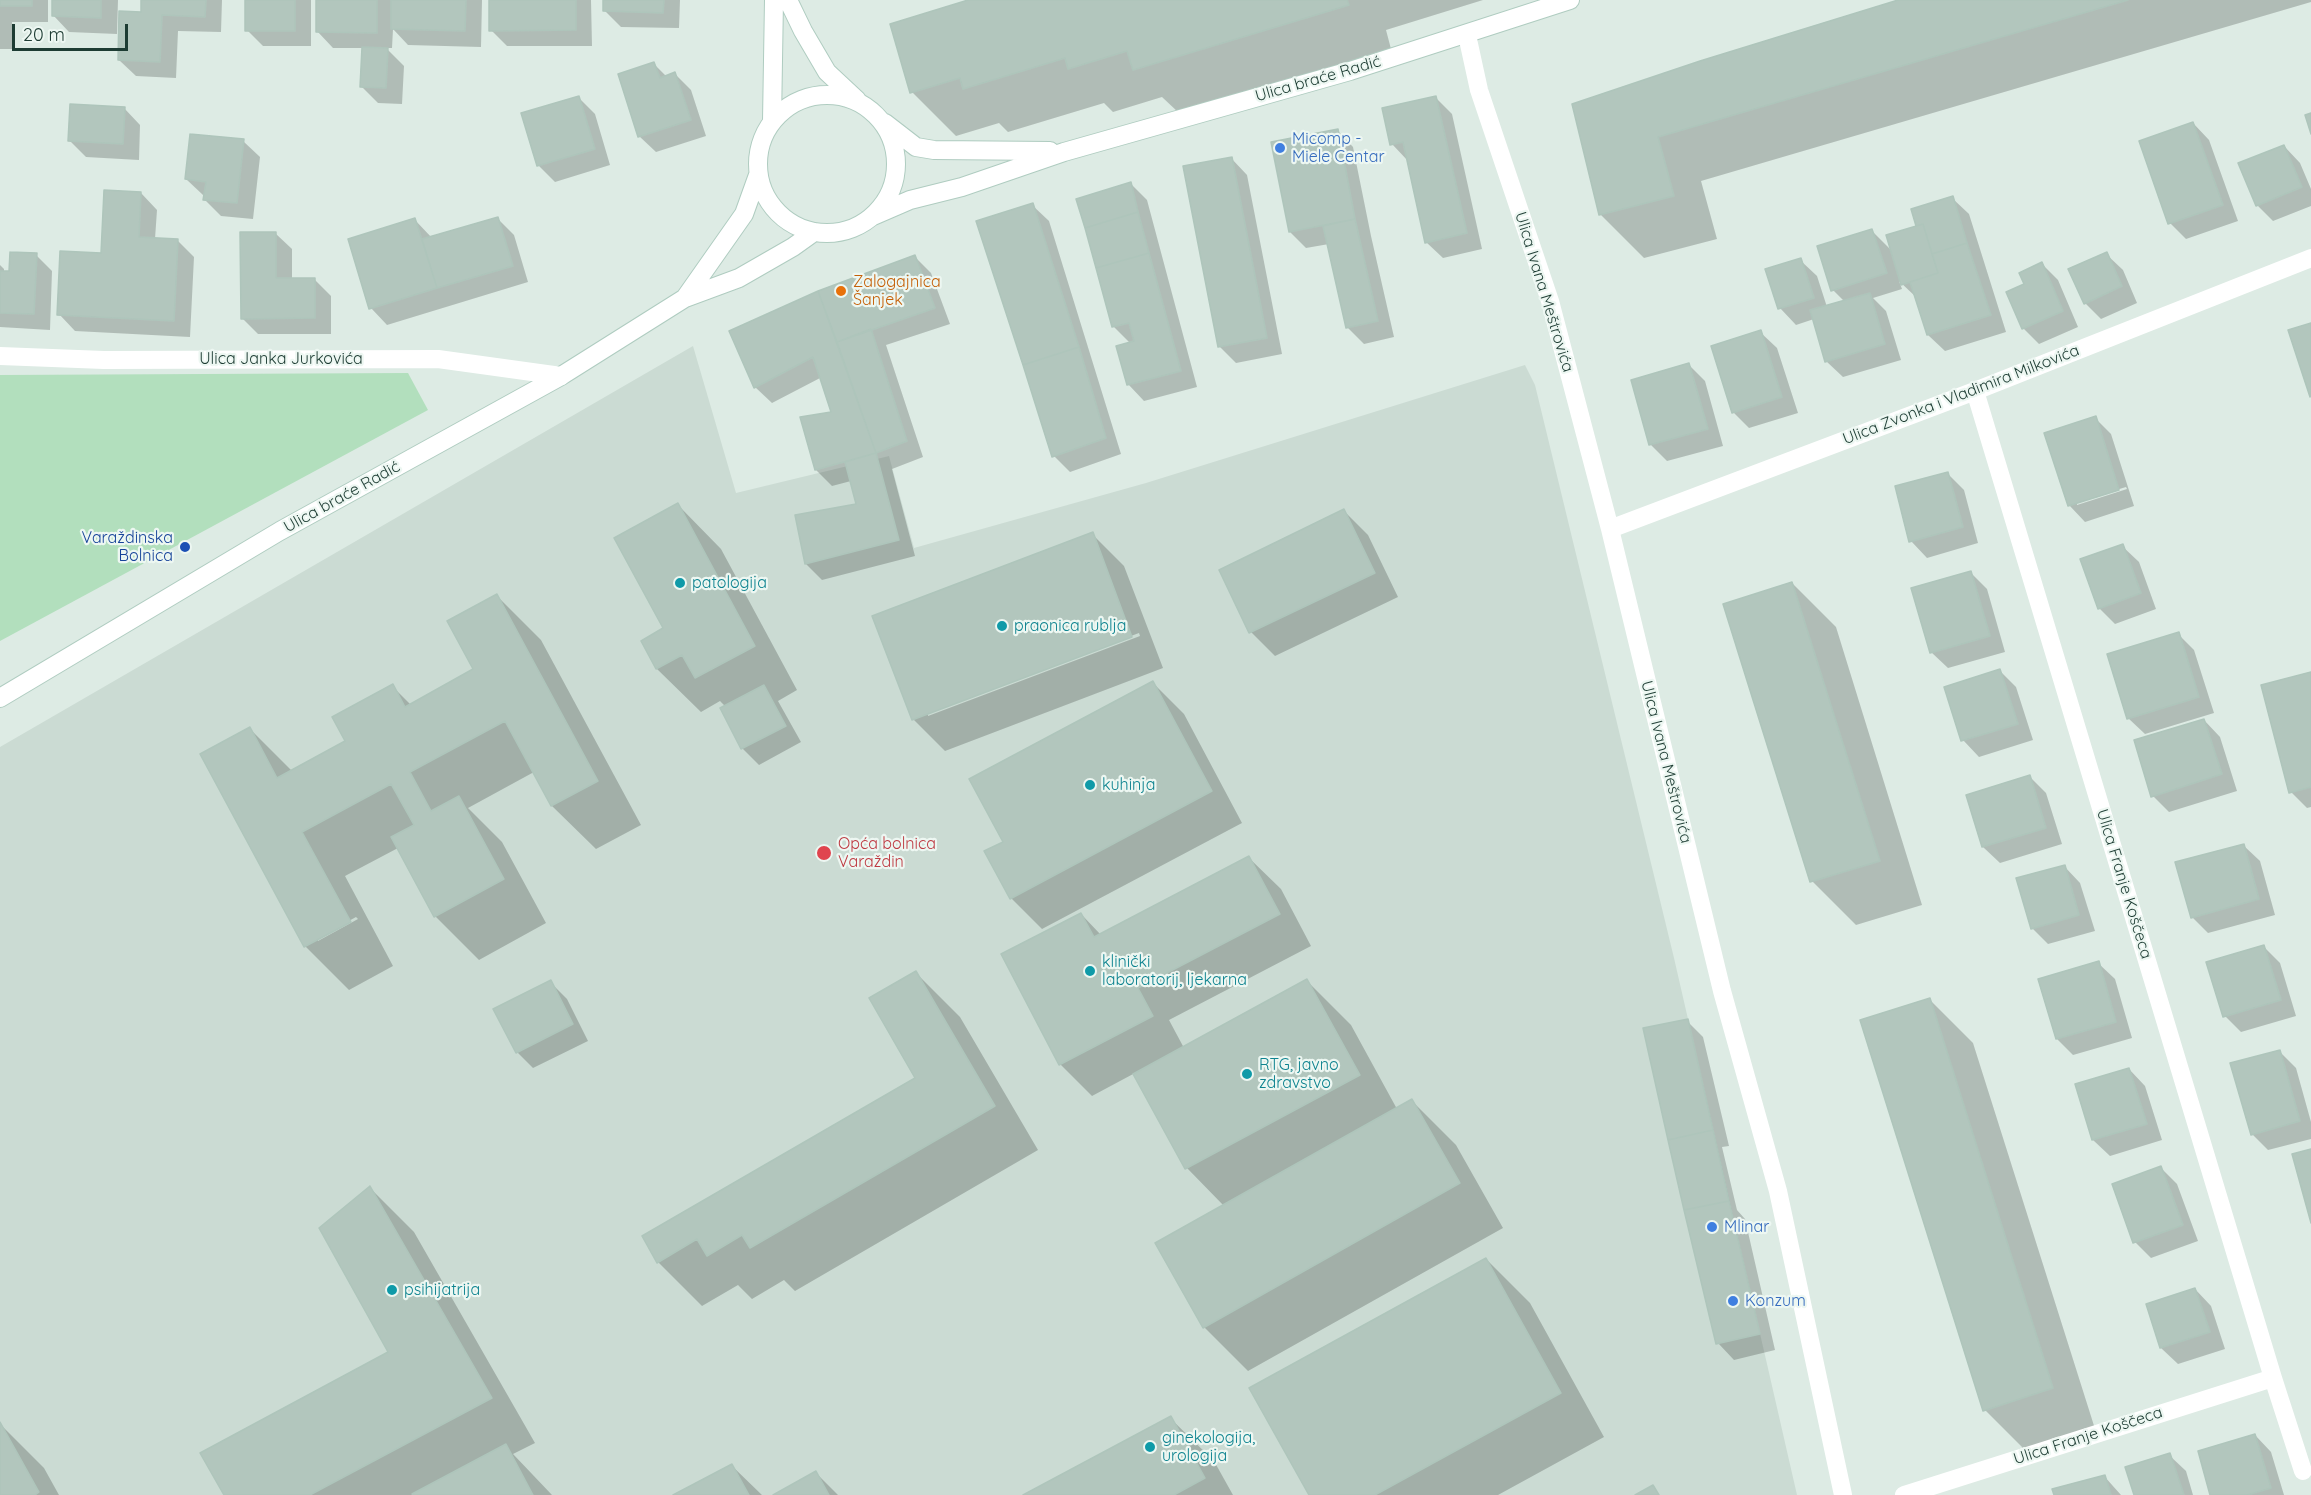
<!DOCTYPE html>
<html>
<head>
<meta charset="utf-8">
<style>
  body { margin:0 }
  #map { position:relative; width:2311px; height:1495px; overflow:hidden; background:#ddebe4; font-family:Quicksand,sans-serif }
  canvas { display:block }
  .scale { position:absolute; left:12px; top:24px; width:116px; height:27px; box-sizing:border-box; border:3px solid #1d3c33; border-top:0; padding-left:8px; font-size:18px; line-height:21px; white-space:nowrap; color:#1d3c33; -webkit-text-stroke:4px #edf7f2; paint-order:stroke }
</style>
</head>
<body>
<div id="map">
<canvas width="2311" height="1495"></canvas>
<div class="scale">20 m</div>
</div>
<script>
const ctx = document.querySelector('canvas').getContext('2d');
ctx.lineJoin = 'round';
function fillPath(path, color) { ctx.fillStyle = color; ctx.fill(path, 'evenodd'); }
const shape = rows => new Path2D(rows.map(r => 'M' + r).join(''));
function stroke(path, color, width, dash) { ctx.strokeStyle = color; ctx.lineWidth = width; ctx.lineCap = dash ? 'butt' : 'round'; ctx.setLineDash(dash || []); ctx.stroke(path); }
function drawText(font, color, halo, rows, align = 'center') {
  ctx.font = font + ' Quicksand,sans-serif'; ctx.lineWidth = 4.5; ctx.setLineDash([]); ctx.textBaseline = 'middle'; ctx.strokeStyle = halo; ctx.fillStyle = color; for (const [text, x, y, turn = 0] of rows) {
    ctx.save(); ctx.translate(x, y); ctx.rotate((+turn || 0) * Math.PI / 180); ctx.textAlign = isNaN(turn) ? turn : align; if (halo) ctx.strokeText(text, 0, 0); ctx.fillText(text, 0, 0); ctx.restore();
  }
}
fillPath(shape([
  [693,346,736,493,889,456,914,548,1146,483,1525,365,1535,385,1674,958,1797,1495,0,1495,0,747]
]), '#cbdbd3');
fillPath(shape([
  [408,373,428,410,0,641,0,375]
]), '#b2dfbd');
fillPath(shape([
  [0,0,48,0,48,22,12,22,12,49,0,49],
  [54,0,118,0,117,34,69,32,53,15],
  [143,0,222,0,221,32,178,31,176,78,136,76,119,60,142,14],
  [247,0,311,0,311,46,263,46,247,30],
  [317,0,482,0,481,47,408,45,393,29,392,48,386,48,404,66,402,104,378,103,361,86,363,48,333,48,317,31],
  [491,0,591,0,592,46,507,46,491,30],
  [605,0,680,0,679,28,621,27,604,10],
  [973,0,1483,0,1386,30,1391,49,1179,113,1162,97,1113,112,1104,103,1008,132,999,123,956,136,912,92],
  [1903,0,2311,0,2311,2,1701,181,1717,239,1644,258,1600,214,1574,105],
  [654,64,667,77,675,74,691,90,706,136,656,152,639,136],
  [579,98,595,114,610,165,555,182,539,166,523,114],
  [1436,98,1452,114,1482,249,1443,258,1426,242,1408,161,1392,144],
  [124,108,140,125,139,160,86,157,70,141],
  [2193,123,2209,140,2238,221,2186,239,2170,223],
  [1337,130,1353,147,1371,236,1394,337,1364,344,1348,328,1329,244,1306,248,1290,232],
  [243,141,260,157,253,219,221,216,205,200,205,195,203,195,186,179],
  [2284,146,2300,163,2311,189,2311,206,2273,221,2257,205],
  [1231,158,1247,175,1282,354,1236,363,1220,347,1184,168],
  [1131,184,1147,200,1197,387,1144,401,1128,384,1131,344,1113,326],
  [141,193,157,210,155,239,178,241,194,257,190,337,75,331,59,314,102,255],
  [1952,198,1969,214,2006,332,1945,351,1928,335,1917,298,1899,281,1902,289,1873,298,1886,311,1901,360,1843,377,1826,361,1814,319,1796,325,1780,308,1800,260,1817,276,1827,307,1845,302,1833,290,1872,231,1892,251,1918,227,1912,210],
  [1032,205,1049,221,1121,454,1070,472,1054,456],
  [498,219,514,235,528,282,387,325,371,308,415,220,432,238],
  [275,233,292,249,292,279,314,279,331,296,331,334,258,334,242,318],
  [2106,254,2123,270,2137,303,2101,319,2085,303],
  [36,255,52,271,50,330,0,327,0,265,4,269,4,273,10,273],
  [914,256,931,273,950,324,886,345,923,457,892,469,915,556,822,580,806,564,797,516,858,505,851,481,832,486,816,470,833,413,822,377,772,403,755,387,818,292],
  [2042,264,2058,280,2078,327,2039,344,2023,328,2026,285],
  [1760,332,1777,348,1798,413,1749,428,1733,412],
  [1689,365,1705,381,1723,446,1667,461,1651,445,1633,381],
  [2095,418,2111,434,2134,506,2085,522,2069,505],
  [2126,487,2127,489,2077,505,2077,502],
  [1948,474,1964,490,1978,543,1927,558,1911,541],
  [678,505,721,549,797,690,778,701,801,742,759,765,743,749,722,709,726,707,720,701,701,712,657,669,643,641,665,629],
  [1344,511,1368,535,1398,597,1275,656,1251,632],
  [1092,534,1124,566,1163,668,945,751,913,719],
  [1139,633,1140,636,928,716,928,712],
  [2122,546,2139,562,2156,609,2115,624,2099,608],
  [1971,573,1987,589,2005,652,1948,668,1931,652],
  [1792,583,1836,627,1922,905,1856,925,1812,881],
  [497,596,541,640,641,825,596,849,552,806,534,772,468,808,502,842,546,923,479,960,435,916,398,848,345,876,393,966,349,990,305,946,250,729,292,771,347,742,392,686,411,705,475,670],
  [356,917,358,919,318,941,318,938],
  [2178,634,2194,650,2214,713,2145,734,2128,718],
  [2000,671,2016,687,2033,740,1979,757,1963,740],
  [2311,673,2311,807,2307,808,2291,792],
  [1153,683,1184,714,1242,823,1042,929,1011,898,1005,842],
  [2204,720,2220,737,2237,791,2169,812,2153,796],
  [2030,777,2046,793,2062,844,2000,863,1983,847],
  [2243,845,2260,861,2275,915,2208,933,2192,917],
  [1249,858,1281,889,1311,946,1169,1020,1184,1048,1307,981,1351,1025,1397,1109,1412,1101,1456,1145,1503,1228,1248,1371,1204,1327,1224,1206,1187,1168,1135,1073,1092,1096,1060,1064,1081,914,1101,935],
  [2064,866,2080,883,2095,931,2048,944,2032,928],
  [2263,946,2280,963,2296,1016,2241,1032,2225,1016],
  [2098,963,2115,979,2132,1038,2073,1055,2057,1039],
  [916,973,960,1017,1038,1150,795,1291,784,1280,752,1299,738,1285,702,1306,658,1262,917,1079],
  [550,982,567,999,588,1041,533,1068,517,1052],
  [1929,999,1973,1043,2096,1432,2029,1454,1985,1410],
  [1687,1021,1703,1037,1729,1146,1722,1147,1737,1210,1745,1219,1775,1350,1734,1360,1718,1343],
  [2279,1051,2296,1068,2311,1122,2311,1139,2268,1150,2252,1134],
  [2129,1069,2145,1086,2162,1140,2110,1156,2093,1140,2077,1085],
  [2161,1168,2177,1184,2198,1241,2151,1258,2135,1242],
  [370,1188,414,1232,535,1443,513,1454,552,1495,225,1495,390,1353],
  [1486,1259,1530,1303,1604,1437,1498,1495,1310,1495],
  [2195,1289,2211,1306,2225,1349,2178,1364,2161,1348,2148,1305],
  [1170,1418,1214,1461,1233,1495,1027,1495],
  [0,1424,44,1468,59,1495,0,1495],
  [2255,1435,2271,1452,2284,1495,2212,1495],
  [2169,1455,2186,1471,2193,1495,2136,1495],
  [732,1466,762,1495,677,1495],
  [816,1473,838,1495,776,1495],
  [2104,1476,2121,1495,2055,1495]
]), '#0003');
const building = shape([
  [0,0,32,0,32,6,0,6,0,0],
  [52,0,101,0,101,18,52,16,52,0],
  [141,0,206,0,205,17,162,15,160,62,118,60,119,11,141,12,141,0],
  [245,0,295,0,295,31,245,31,245,0],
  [316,0,377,0,377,33,316,32,316,0],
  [391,0,466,0,465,31,391,29,391,0],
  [489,0,576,0,576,30,489,31,489,0],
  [603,0,664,0,663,13,603,11,603,0],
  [968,0,1347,0,1349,5,1133,70,1127,51,1068,69,1065,58,963,89,960,78,910,93,890,24,968,0],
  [1898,0,2128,0,1658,137,1674,196,1599,215,1572,104,1700,61,1898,0],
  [362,47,388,48,386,88,360,87,362,47],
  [654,62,660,78,675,72,691,120,638,137,618,74,654,62],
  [579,96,595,149,537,166,521,113,579,96],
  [1436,96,1467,233,1425,243,1403,142,1390,145,1382,108,1436,96],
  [70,104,125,107,123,144,68,141,70,104],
  [2311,113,2311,134,2305,115,2311,113],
  [2193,122,2223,205,2168,224,2139,141,2193,122],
  [1338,129,1355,219,1289,232,1271,142,1338,129],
  [190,134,244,139,237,203,203,200,206,182,185,179,190,134],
  [2284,145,2302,187,2256,206,2238,163,2284,145],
  [1232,157,1267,338,1218,347,1183,166,1232,157],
  [1131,182,1138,212,1085,228,1076,199,1131,182],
  [104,190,141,192,139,237,178,239,174,321,57,315,60,251,101,253,104,190],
  [1953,196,1967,243,1932,254,1923,224,1916,226,1911,209,1953,196],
  [1033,203,1079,347,1023,365,976,221,1033,203],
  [1138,212,1149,253,1096,268,1085,228,1138,212],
  [498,217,513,266,437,288,422,239,498,217],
  [415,218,437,288,369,309,348,239,415,218],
  [1355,219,1378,321,1346,328,1323,226,1355,219],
  [1923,224,1938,273,1901,285,1886,235,1923,224],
  [1872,229,1887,273,1831,291,1817,246,1872,229],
  [240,232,276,232,276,278,315,278,315,318,241,319,240,232],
  [1967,243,1991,315,1927,335,1910,282,1938,273,1932,254,1967,243],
  [10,252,37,253,34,314,0,313,0,271,9,271,10,252],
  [2107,252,2122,286,2084,304,2068,269,2107,252],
  [1149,253,1181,371,1127,385,1116,346,1134,341,1129,323,1112,327,1096,268,1149,253],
  [915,255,935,308,837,342,818,291,915,255],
  [1801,258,1814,298,1778,309,1765,269,1801,258],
  [2042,262,2063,311,2022,329,2006,292,2024,284,2019,273,2042,262],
  [818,291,876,453,815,470,800,417,831,412,813,357,754,388,729,331,818,291],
  [1870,293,1885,344,1825,362,1810,310,1870,293],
  [2311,323,2311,396,2310,397,2288,330,2311,323],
  [871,329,907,441,876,453,837,342,871,329],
  [1761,330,1782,397,1732,413,1711,346,1761,330],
  [1079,347,1106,438,1052,457,1023,365,1079,347],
  [1689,363,1708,429,1649,445,1631,380,1689,363],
  [2096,416,2119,490,2068,506,2044,433,2096,416],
  [876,453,899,540,805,564,795,515,856,504,845,462,876,453],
  [1948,472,1963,527,1909,542,1895,486,1948,472],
  [678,503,755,646,695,678,682,655,656,669,641,641,663,628,614,538,678,503],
  [1344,509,1375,573,1249,633,1219,570,1344,509],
  [1093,532,1132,637,912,720,872,616,1093,532],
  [2123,544,2141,593,2098,609,2080,559,2123,544],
  [1971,571,1990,636,1930,653,1911,588,1971,571],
  [1792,582,1880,861,1810,882,1723,604,1792,582],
  [497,594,598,781,551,806,505,721,410,772,431,811,459,796,504,879,434,917,391,837,414,825,391,784,302,832,351,922,304,947,200,754,250,727,277,778,345,741,332,717,393,684,405,707,473,669,447,621,497,594],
  [2179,632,2199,697,2127,719,2107,654,2179,632],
  [2000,669,2018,724,1961,741,1944,687,2000,669],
  [2311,672,2311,787,2289,793,2261,685,2311,672],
  [1153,681,1212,791,1010,899,984,851,1003,842,969,779,1153,681],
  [764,685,786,726,741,749,720,708,764,685],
  [2204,719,2222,774,2151,797,2134,740,2204,719],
  [2030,775,2046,828,1982,847,1966,795,2030,775],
  [2244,844,2259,899,2191,918,2175,862,2244,844],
  [1249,856,1280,914,1138,988,1153,1016,1059,1065,1001,954,1081,913,1094,937,1249,856],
  [2065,865,2079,915,2031,929,2016,878,2065,865],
  [2264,945,2281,1000,2223,1017,2206,962,2264,945],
  [2099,961,2116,1022,2056,1039,2038,979,2099,961],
  [916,971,995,1106,750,1248,742,1235,707,1256,697,1239,657,1263,642,1236,915,1078,869,998,916,971],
  [1307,979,1360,1075,1185,1169,1133,1074,1307,979],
  [551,980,573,1024,516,1053,493,1009,551,980],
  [1930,998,2053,1388,1983,1411,1860,1020,1930,998],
  [1688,1019,1713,1130,1668,1140,1643,1028,1688,1019],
  [2280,1050,2300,1121,2251,1135,2230,1063,2280,1050],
  [2129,1068,2147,1124,2092,1140,2075,1084,2129,1068],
  [1412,1099,1460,1183,1203,1328,1155,1243,1412,1099],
  [1713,1130,1729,1201,1684,1210,1668,1140,1713,1130],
  [2311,1149,2311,1223,2292,1154,2311,1149],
  [2161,1166,2183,1225,2133,1243,2112,1184,2161,1166],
  [370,1186,492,1398,310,1495,224,1495,200,1453,388,1352,319,1228,370,1186],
  [1729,1201,1760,1334,1716,1344,1684,1210,1729,1201],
  [1486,1258,1561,1393,1375,1495,1309,1495,1249,1388,1486,1258],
  [2195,1288,2210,1332,2160,1348,2146,1304,2195,1288],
  [1171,1416,1205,1478,1174,1495,1023,1495,1171,1416],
  [0,1422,39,1492,35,1495,0,1495,0,1422],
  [2255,1434,2271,1488,2247,1495,2210,1495,2198,1451,2255,1434],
  [506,1444,533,1495,413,1495,412,1494,506,1444],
  [2170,1453,2184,1495,2134,1495,2125,1467,2170,1453],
  [732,1464,749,1495,673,1495,732,1464],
  [816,1471,829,1495,773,1495,816,1471],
  [2105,1475,2111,1495,2054,1495,2052,1489,2105,1475],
  [1653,1485,1659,1495,1635,1495,1653,1485]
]);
fillPath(building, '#b2c6bd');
stroke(building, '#aec5bb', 1.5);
const secondary = shape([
  [788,0,803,31,827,72,857,100],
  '758 164a69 69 0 1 1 138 0a69 69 0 1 1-138 0Z',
  [772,121,774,0],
  [885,123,916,147,934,150,1050,151],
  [873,216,910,200,962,187,1064,152,1350,71,1570,0],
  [685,298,744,214,758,175],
  [0,698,280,531,561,376,685,298,739,278,793,247,814,232]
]);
stroke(secondary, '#afccc0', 20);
stroke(shape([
  [1467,35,1479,90,1550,301,1610,529,1722,991,1778,1191,1843,1495],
  [0,356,104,360,438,359,561,376],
  [1975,391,2273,1378,2303,1471],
  [1610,529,1975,391,2311,258],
  [1904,1495,2273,1378]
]), '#fff', 18);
stroke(secondary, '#fff', 18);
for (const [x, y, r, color] of [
  [1280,148,6,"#3f7fe0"],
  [841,291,6,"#e8710a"],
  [185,547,6,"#1a4fb4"],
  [680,583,6,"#0f9aa8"],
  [1002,626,6,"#0f9aa8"],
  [1090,785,6,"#0f9aa8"],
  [824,853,8,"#e0444e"],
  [1090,971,6,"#0f9aa8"],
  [1247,1074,6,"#0f9aa8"],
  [1712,1227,6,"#3f7fe0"],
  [392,1290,6,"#0f9aa8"],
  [1733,1301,6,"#3f7fe0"],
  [1150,1447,6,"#0f9aa8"]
]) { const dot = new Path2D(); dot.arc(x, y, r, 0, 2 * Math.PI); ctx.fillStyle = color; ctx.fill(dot); stroke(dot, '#edf7f2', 2); }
drawText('16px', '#1d3c33', '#edf7f2', [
  ["Ulica braće Radić",1318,79,-16],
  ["Ulica Ivana Meštrovića",1544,292,73],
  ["Ulica Janka Jurkovića",281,359],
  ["Ulica Zvonka i Vladimira Milkovića",1961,395,-21],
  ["Ulica braće Radić",342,497,-29],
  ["Ulica Ivana Meštrovića",1666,762,76],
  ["Ulica Franje Koščeca",2124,884,73],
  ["Ulica Franje Koščeca",2088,1436,-18]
]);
drawText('16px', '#366cbe', '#edf7f2', [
  ["Micomp -",1292,139],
  ["Miele Centar",1292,157],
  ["Mlinar",1724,1227],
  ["Konzum",1745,1301]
], 'left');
drawText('16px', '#c56008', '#edf7f2', [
  ["Zalogajnica",853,282],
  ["Šanjek",853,300]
], 'left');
drawText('16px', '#164399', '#edf7f2', [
  ["Varaždinska",173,538],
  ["Bolnica",173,556]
], 'right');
drawText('16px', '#0d838f', '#edf7f2', [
  ["patologija",692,583],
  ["praonica rublja",1014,626],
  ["kuhinja",1102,785],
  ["klinički",1102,962],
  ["laboratorij, ljekarna",1102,980],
  ["RTG, javno",1259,1065],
  ["zdravstvo",1259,1083],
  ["psihijatrija",404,1290],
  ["ginekologija,",1162,1438],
  ["urologija",1162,1456]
], 'left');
drawText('16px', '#be3a42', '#edf7f2', [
  ["Opća bolnica",838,844],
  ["Varaždin",838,862]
], 'left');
</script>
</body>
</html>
